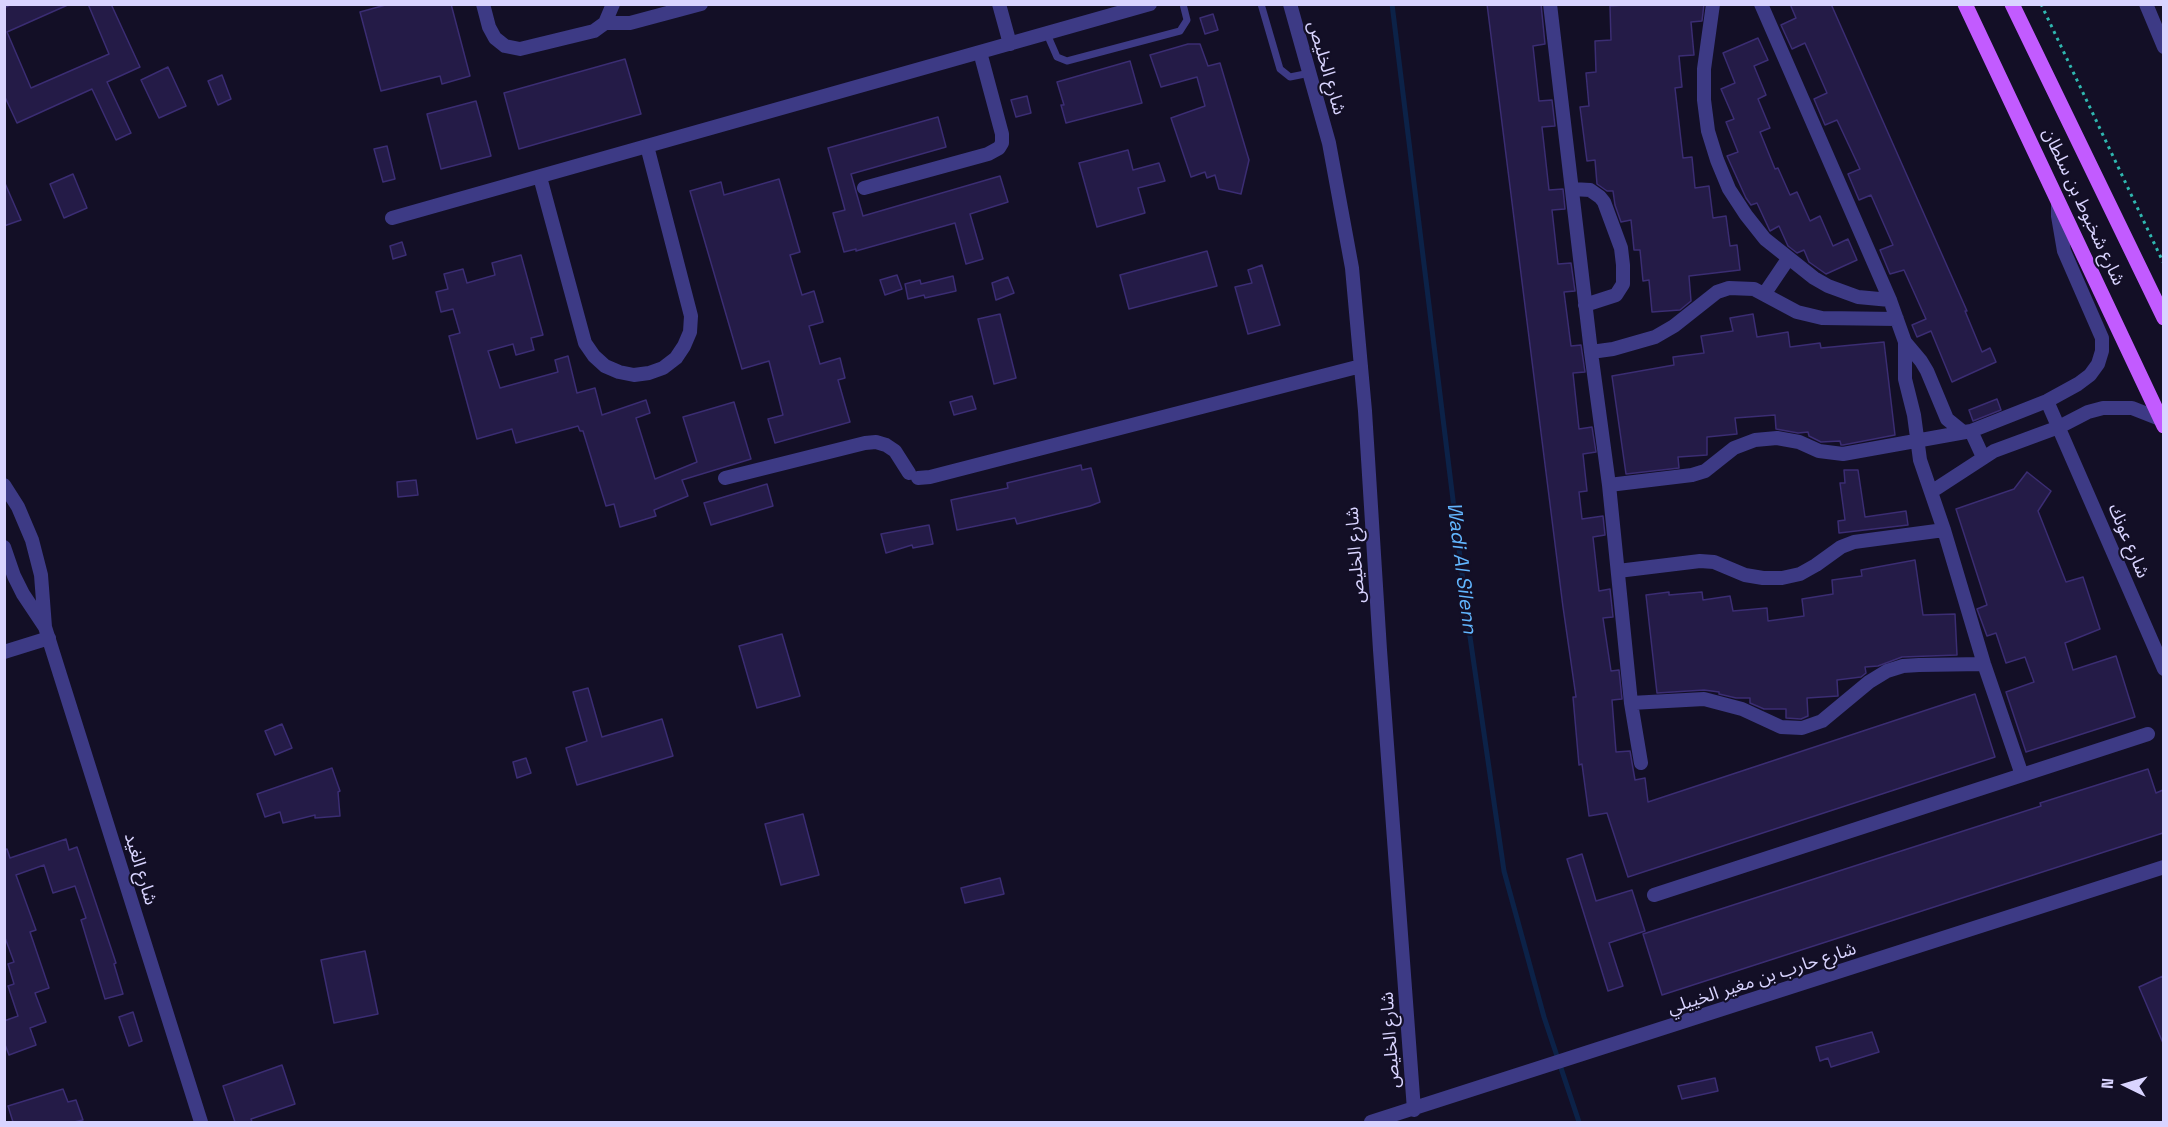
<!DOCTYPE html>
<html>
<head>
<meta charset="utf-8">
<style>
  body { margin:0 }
  #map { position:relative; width:2168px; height:1127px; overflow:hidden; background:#130f26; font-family:"Space Grotesk",sans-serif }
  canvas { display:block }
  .frame { position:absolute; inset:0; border:6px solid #d9d4ff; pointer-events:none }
  .north { position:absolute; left:2096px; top:1055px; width:60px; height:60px; -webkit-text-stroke:4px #130f26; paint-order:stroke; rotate:275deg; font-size:16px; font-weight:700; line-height:24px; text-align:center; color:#d9d4ff }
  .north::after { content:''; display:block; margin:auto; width:21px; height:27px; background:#d9d4ff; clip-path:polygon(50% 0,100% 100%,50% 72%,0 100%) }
</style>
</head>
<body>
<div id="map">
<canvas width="2168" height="1127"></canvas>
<div class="frame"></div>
<div class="north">N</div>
</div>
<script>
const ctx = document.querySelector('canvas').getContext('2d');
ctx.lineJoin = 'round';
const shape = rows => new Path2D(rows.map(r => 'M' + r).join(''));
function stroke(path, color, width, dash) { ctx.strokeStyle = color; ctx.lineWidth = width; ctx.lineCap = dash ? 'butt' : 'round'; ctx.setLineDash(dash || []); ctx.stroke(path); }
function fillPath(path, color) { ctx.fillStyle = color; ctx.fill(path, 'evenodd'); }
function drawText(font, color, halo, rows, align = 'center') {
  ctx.font = font + ' "Space Grotesk","Noto Sans Arabic",sans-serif'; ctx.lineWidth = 4.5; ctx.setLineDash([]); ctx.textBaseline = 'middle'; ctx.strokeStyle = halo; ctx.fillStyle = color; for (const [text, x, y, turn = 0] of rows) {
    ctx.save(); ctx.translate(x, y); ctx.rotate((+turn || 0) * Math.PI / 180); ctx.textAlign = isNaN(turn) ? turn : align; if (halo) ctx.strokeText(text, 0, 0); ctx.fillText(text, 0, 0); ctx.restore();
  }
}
stroke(shape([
  [1392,4,1469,630,1504,871,1544,1017,1579,1122]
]), '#0c2248', 5);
const building = shape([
  [12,4,70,4,7,32,31,88,109,54,88,4,111,4,140,67,107,82,131,133,116,140,92,89,17,123,4,95,4,8,12,4],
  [389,4,451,4,470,76,442,84,440,76,381,91,360,12,389,4],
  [1487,4,1541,4,1545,44,1533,46,1539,101,1552,100,1555,126,1542,127,1549,190,1563,189,1565,209,1552,210,1558,264,1571,263,1575,291,1564,292,1571,346,1581,345,1585,372,1573,373,1579,429,1592,427,1596,452,1583,454,1587,491,1579,492,1582,519,1603,516,1605,535,1593,537,1599,591,1610,589,1613,617,1603,618,1611,671,1619,670,1622,699,1612,700,1616,752,1630,751,1635,780,1645,778,1648,802,1975,694,1995,757,1628,877,1607,813,1589,816,1582,764,1579,765,1573,697,1576,697,1563,607,1487,4],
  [1639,4,1704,4,1702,21,1691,22,1694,55,1679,56,1682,87,1675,88,1683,158,1692,157,1695,188,1709,186,1713,218,1726,216,1730,246,1737,245,1740,270,1689,276,1691,301,1680,310,1652,312,1649,280,1643,281,1640,250,1634,250,1631,220,1621,222,1615,205,1613,191,1607,191,1597,184,1595,160,1587,161,1580,107,1589,106,1586,73,1596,72,1595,41,1611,40,1610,6,1639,4],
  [1790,4,1831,4,1967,311,1965,311,1982,352,1990,348,1996,362,1952,382,1931,331,1917,337,1912,325,1926,319,1904,270,1890,274,1880,250,1893,245,1871,195,1859,200,1848,174,1860,169,1837,120,1825,125,1814,99,1827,93,1805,43,1792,49,1781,25,1796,18,1790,4],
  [1213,14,1218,30,1205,34,1200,18,1213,14],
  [1758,38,1768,60,1754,66,1766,95,1758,99,1770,128,1760,132,1775,169,1778,168,1790,195,1797,192,1810,221,1820,216,1833,246,1848,239,1857,260,1826,274,1809,262,1804,250,1797,253,1788,246,1779,226,1770,231,1757,203,1751,205,1746,198,1727,156,1738,152,1726,122,1734,119,1721,89,1735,83,1723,53,1758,38],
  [1188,44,1200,44,1208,66,1220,63,1249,160,1241,194,1219,189,1215,175,1207,178,1205,172,1191,177,1171,118,1205,106,1197,77,1161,87,1150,55,1188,44],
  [625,59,641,114,519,149,504,93,625,59],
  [1130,61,1142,103,1066,123,1061,105,1064,105,1057,82,1130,61],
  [168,67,186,106,159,118,141,80,168,67],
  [222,75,231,99,218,105,208,81,222,75],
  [1027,96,1031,113,1016,117,1011,100,1027,96],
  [476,101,491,156,441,169,427,114,476,101],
  [938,117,946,147,851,174,863,216,1000,176,1008,202,970,214,983,259,966,264,955,223,856,251,856,249,844,252,833,213,845,210,828,148,938,117],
  [387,146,395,179,383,182,374,149,387,146],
  [1128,150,1133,170,1159,163,1165,181,1138,188,1145,213,1097,227,1079,163,1128,150],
  [73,174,87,208,64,218,50,184,73,174],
  [779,179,800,252,790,255,802,295,814,291,823,322,809,326,820,364,840,358,845,378,838,380,850,422,775,443,768,419,783,415,769,361,742,369,690,191,721,182,724,195,779,179],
  [4,181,21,220,4,226,4,181],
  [402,242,406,255,393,259,390,246,402,242],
  [1207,251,1217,286,1129,309,1120,275,1207,251],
  [521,255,543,335,531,338,534,350,516,355,513,344,488,351,500,388,558,372,555,360,568,356,577,393,595,388,602,415,646,400,650,413,636,418,655,479,697,462,683,417,734,402,751,459,682,480,688,496,654,510,656,516,620,527,614,504,606,506,583,431,580,431,578,426,516,443,512,429,477,439,449,336,460,333,453,309,441,312,436,292,448,289,444,274,463,269,467,283,495,275,492,263,521,255],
  [1262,265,1280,325,1248,334,1235,287,1252,283,1248,270,1262,265],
  [897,275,902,289,885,295,880,280,897,275],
  [953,276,956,291,925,298,924,295,908,299,905,284,920,280,921,284,953,276],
  [1008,277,1014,293,996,300,992,283,1008,277],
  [1000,314,1016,378,994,384,978,319,1000,314],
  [1753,314,1757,337,1788,332,1790,347,1820,343,1821,348,1884,342,1895,435,1843,445,1841,445,1840,441,1821,442,1809,436,1808,432,1798,433,1776,429,1775,415,1735,418,1737,434,1707,437,1707,455,1678,457,1679,468,1626,474,1612,376,1674,365,1673,357,1704,353,1701,336,1733,331,1730,318,1753,314],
  [972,396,976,409,954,415,950,402,972,396],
  [1997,399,2001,410,1973,421,1969,410,1997,399],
  [1081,465,1082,470,1091,468,1100,502,1090,506,1017,524,1015,518,957,530,951,500,1008,488,1007,483,1081,465],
  [1844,470,1858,470,1865,517,1906,511,1908,525,1839,533,1838,521,1845,520,1840,483,1845,483,1844,470],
  [2027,472,2051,491,2038,511,2066,582,2083,577,2100,629,2065,643,2073,670,2116,656,2135,717,2026,752,2006,692,2034,682,2025,657,2006,663,1996,633,1987,636,1977,609,1987,605,1956,509,2014,489,2027,472],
  [416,480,418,495,398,497,397,482,416,480],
  [767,484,773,506,711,525,704,503,767,484],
  [929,525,933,544,913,548,912,545,886,553,881,534,929,525],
  [1915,560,1923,615,1955,614,1957,655,1902,657,1878,666,1865,667,1866,673,1861,677,1837,680,1838,696,1807,698,1808,716,1801,719,1786,718,1786,709,1764,709,1750,703,1750,698,1736,698,1719,694,1719,692,1704,690,1657,693,1646,595,1669,592,1669,595,1702,592,1703,600,1730,596,1733,611,1767,608,1768,621,1804,616,1802,599,1833,594,1832,580,1862,576,1861,570,1915,560],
  [782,634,800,696,757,708,739,646,782,634],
  [588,688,602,737,662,719,673,756,577,785,566,748,587,741,573,692,588,688],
  [282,724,292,748,275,755,265,731,282,724],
  [526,758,531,773,517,778,513,762,526,758],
  [332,768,340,791,338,792,340,816,315,818,315,815,283,823,280,812,265,817,257,794,332,768],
  [2148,769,2156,793,2163,790,2163,833,1662,995,1643,934,2041,806,2040,803,2148,769],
  [803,814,819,875,781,885,765,824,803,814],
  [66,839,69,850,77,847,116,963,114,964,123,994,105,999,81,920,86,918,75,886,53,893,44,865,16,875,36,930,30,932,49,988,35,993,46,1022,30,1028,36,1045,9,1055,4,1042,4,1021,18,1016,8,986,14,984,8,964,14,962,4,935,4,850,7,849,10,858,66,839],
  [1582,854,1596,901,1632,890,1645,931,1609,943,1623,986,1608,991,1567,859,1582,854],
  [1000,878,1004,894,965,903,961,888,1000,878],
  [365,951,378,1014,334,1023,321,960,365,951],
  [2163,976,2163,1043,2139,987,2163,976],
  [133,1012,142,1041,129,1046,119,1017,133,1012],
  [1872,1032,1879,1052,1831,1067,1828,1058,1820,1061,1816,1047,1872,1032],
  [282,1065,295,1104,251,1119,252,1122,235,1122,223,1086,282,1065],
  [1715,1078,1718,1091,1682,1099,1678,1086,1715,1078],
  [63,1089,68,1102,76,1100,83,1120,74,1122,13,1122,8,1106,63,1089]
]);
fillPath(building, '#241b47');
stroke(building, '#3b2d73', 1.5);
stroke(shape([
  [2041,4,2164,264]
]), '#2fb8b0', 3, [3, 4.5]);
stroke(shape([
  [1261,4,1280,69,1290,77,1310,73],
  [1047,34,1057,57,1067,61,1180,31,1187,20,1183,4]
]), '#3d3a85', 7);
stroke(shape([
  [483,4,489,27,495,38,505,46,520,49,594,31,605,23,613,4],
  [999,4,1010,44],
  [1290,4,1329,143,1352,268,1365,411,1380,650,1414,1110],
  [1550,4,1591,352,1609,485,1631,703,1641,763],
  [1713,4,1704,69,1704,100,1708,131,1717,160,1729,189,1746,215,1765,239,1814,278,1828,286,1858,297,1890,300],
  [1761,4,1890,300,1905,342,1905,379,1914,415,1920,460,1944,530,1984,664,2022,775],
  [2146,4,2164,47],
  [605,23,630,23,701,4],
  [540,177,585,343,594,356,605,366,619,372,634,375,649,373,663,368,676,358,684,346,690,332,691,316,647,146],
  [864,188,988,154,999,148,1002,143,1002,134,980,52],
  [1572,189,1590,190,1600,197,1604,202,1621,248,1623,265,1623,284,1616,295,1585,305],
  [392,218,1150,4],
  [1765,293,1788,259],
  [1905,342,1921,361,1927,371,1947,419,1963,432],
  [1591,352,1613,349,1655,337,1674,326,1717,292,1729,288,1754,289,1797,312,1822,318,1897,319],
  [2047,401,2164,669],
  [1971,431,1983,457],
  [725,478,865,443,876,442,886,445,895,451,909,473],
  [918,478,930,477,1361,366],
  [4,485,18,507,32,540,41,575,45,627,201,1122],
  [1609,485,1692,475,1705,471,1734,448,1755,440,1777,438,1799,442,1819,451,1843,454,1971,431,2047,401,2078,384,2090,375,2098,364,2102,351,2102,338,2064,251,2058,216,2058,201],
  [1931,492,1994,451,2059,427,2088,412,2103,408,2132,408,2160,419],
  [4,547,14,576,23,594,45,627],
  [1618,571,1700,561,1714,562,1745,575,1763,578,1782,578,1800,574,1816,565,1841,547,1854,542,1944,530],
  [4,652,49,638],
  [1631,703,1704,699,1742,709,1781,727,1802,728,1822,721,1869,682,1887,671,1903,666,1919,665,1984,664],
  [1654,895,2148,734],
  [1371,1122,2164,867]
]), '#3d3a85', 14);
stroke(shape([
  [1965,4,2164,426],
  [2012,4,2164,318]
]), '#c25bff', 15);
drawText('18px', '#d9d4ff', '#130f26', [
  ["شارع الخليص",1326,68,74],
  ["شارع شخبوط بن سلطان",2083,207,65],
  ["شارع عونك",2128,541,67],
  ["شارع الخليص",1356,555,-94],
  ["شارع الغيد",140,869,73],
  ["شارع حارب بن مغير الخييلي",1762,979,-18],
  ["شارع الخليص",1391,1040,-94]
]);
drawText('italic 20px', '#62b6ff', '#130f26', [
  ["Wadi Al Silenn",1461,568,83]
]);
</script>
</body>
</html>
